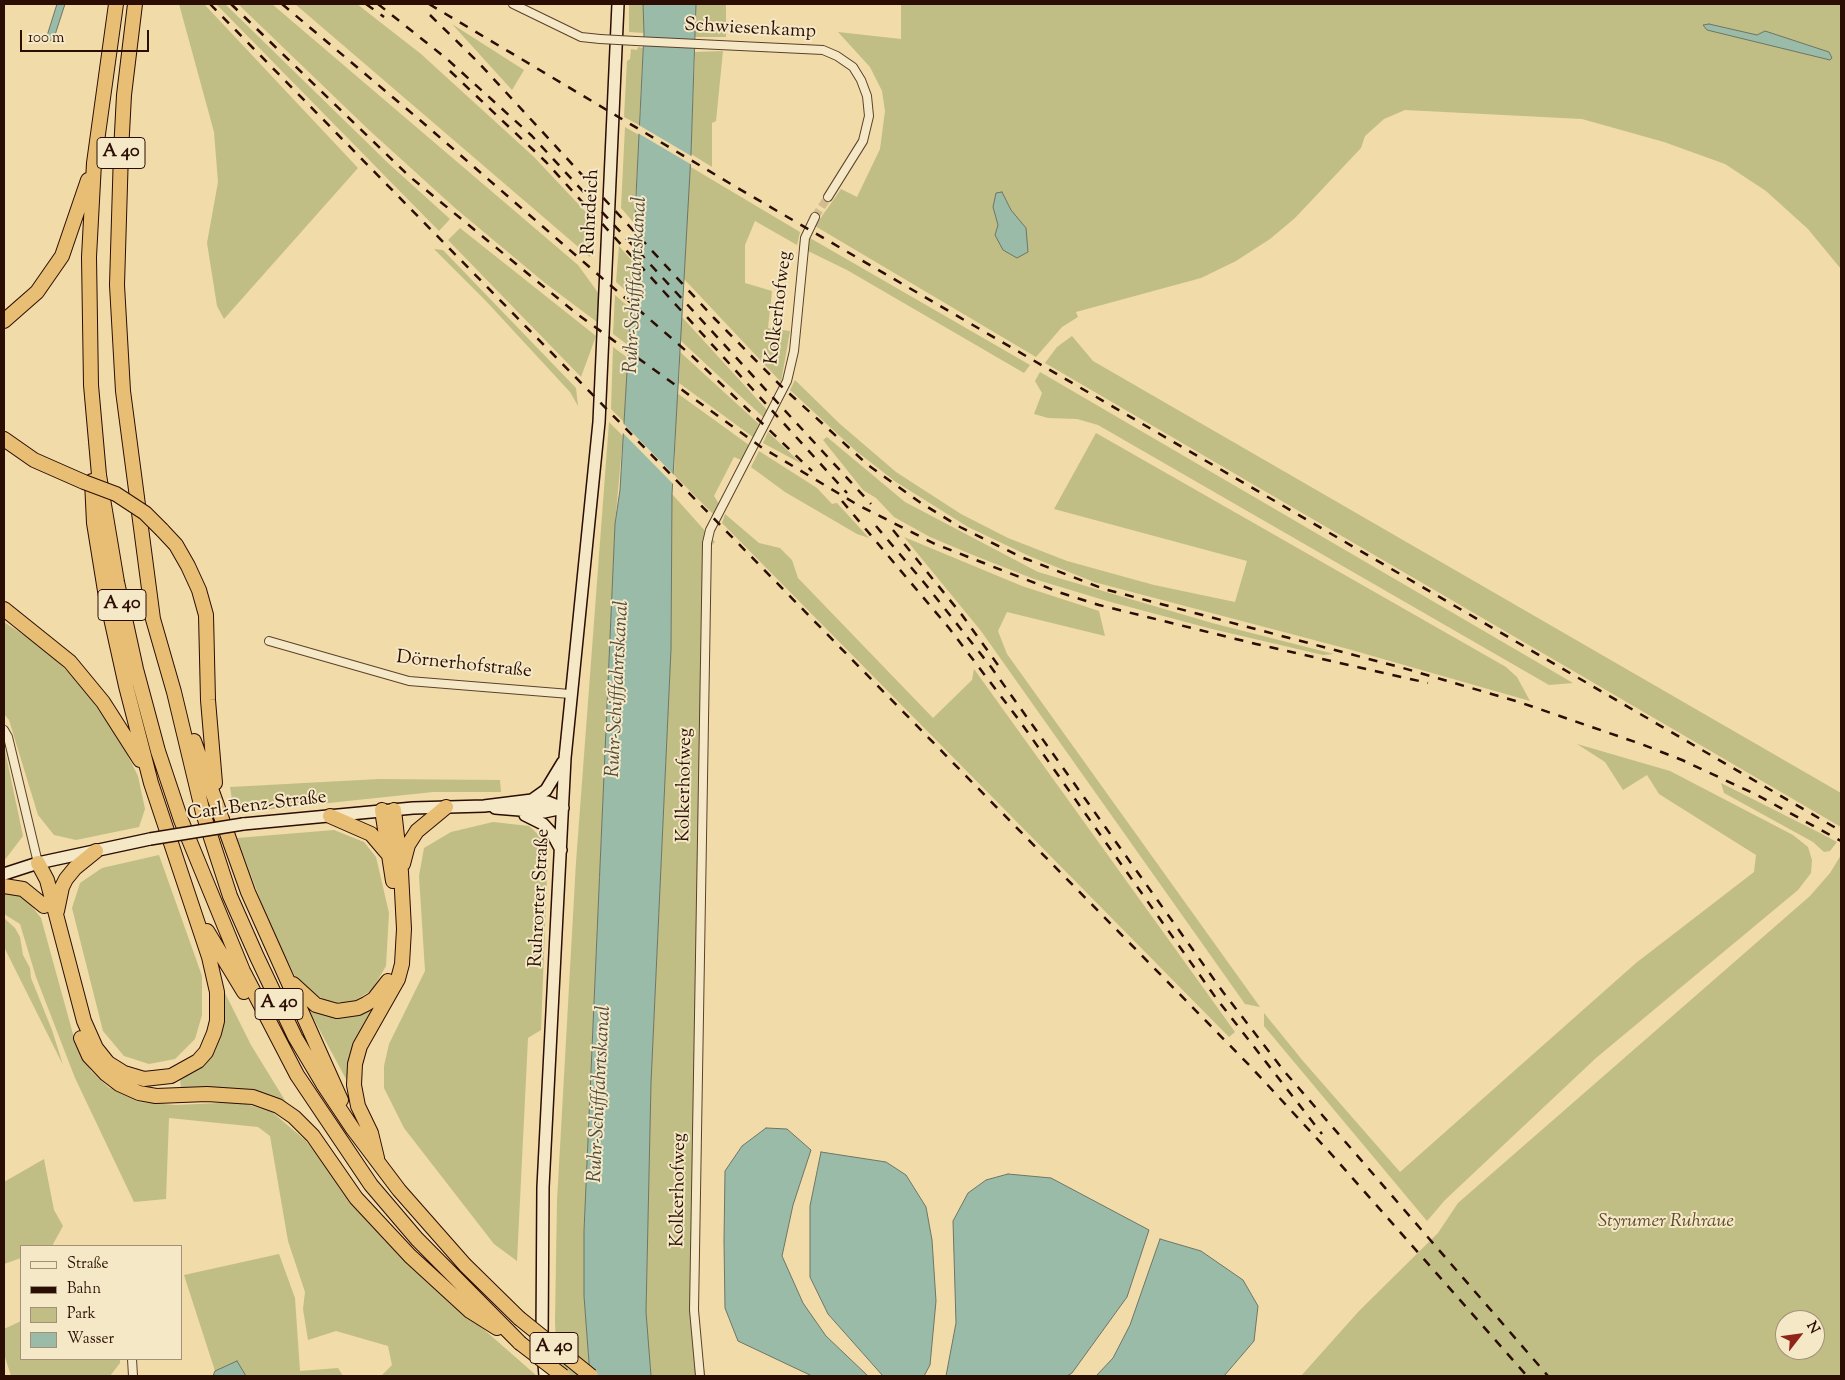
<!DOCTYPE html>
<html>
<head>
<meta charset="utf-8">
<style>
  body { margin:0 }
  #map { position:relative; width:1845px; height:1380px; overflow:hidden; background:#f0dba9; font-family:"Sorts Mill Goudy",serif }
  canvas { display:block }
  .frame { position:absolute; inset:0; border:5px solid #2b0d03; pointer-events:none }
  .legend { position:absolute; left:20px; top:1245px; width:162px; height:115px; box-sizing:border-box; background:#f5e8c7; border:1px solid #a49079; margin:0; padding:6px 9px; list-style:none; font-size:15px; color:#2b0d03 }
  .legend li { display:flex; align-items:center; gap:10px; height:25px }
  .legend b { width:25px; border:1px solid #a49079 }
  .north { position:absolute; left:1775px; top:1310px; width:50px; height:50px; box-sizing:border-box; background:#f5e8c7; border:1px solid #a49079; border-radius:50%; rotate:60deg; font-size:14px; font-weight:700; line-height:20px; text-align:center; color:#2b0d03 }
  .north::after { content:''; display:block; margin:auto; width:18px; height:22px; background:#8f2418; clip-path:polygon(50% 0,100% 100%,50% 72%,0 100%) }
  .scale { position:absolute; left:20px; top:30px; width:129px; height:22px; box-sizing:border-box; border:2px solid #2b0d03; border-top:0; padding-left:6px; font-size:15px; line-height:18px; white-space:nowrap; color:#2b0d03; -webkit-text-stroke:4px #f5e8c7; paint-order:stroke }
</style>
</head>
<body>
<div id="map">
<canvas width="1845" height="1380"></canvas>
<div class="frame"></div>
<ul class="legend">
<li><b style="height:6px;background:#f5e8c7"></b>Straße</li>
<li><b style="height:6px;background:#2b0d03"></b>Bahn</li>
<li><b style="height:14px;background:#c0be84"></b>Park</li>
<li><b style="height:14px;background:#9abba8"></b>Wasser</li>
</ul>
<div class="north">N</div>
<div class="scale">100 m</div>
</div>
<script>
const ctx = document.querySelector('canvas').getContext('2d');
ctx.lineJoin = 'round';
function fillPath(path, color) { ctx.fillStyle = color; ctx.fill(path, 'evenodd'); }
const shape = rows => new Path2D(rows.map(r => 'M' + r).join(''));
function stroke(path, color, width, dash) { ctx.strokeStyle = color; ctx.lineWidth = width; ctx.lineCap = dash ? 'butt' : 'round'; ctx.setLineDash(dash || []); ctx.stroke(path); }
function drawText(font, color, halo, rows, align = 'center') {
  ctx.font = font + ' "Sorts Mill Goudy",serif'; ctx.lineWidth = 4; ctx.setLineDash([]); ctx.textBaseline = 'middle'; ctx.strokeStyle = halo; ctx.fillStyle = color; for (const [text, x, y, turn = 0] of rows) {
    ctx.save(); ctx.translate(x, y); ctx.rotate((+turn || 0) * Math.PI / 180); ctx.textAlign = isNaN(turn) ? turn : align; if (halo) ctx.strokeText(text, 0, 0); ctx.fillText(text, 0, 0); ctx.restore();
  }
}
fillPath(shape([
  [179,4,204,4,358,168,224,319,217,306,207,243,218,182,214,132],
  [216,4,225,4,388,163,450,219,439,231],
  [238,4,272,4,578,265,599,294,597,322,545,283,455,208,369,130],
  [295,4,357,4,421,54,534,157,597,224,590,257],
  [629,4,643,4,644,33,629,32],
  [696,4,726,4,726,37,695,37],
  [901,4,1841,4,1841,269,1808,229,1766,191,1725,164,1664,142,1582,119,1405,110,1384,119,1365,136,1361,148,1295,218,1270,239,1236,261,1201,278,1076,312,1078,317,1062,327,1036,357,815,226,841,189,857,197,880,149,885,111,882,91,870,67,838,32,901,39],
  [452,24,524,70,512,90],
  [638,47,643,48,639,125,624,117,627,61,630,59,631,49,637,50],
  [723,51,716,121,712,123,712,167,691,154,695,52],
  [625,127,639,135,634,223,621,208],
  [689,166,800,232,797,245,755,221,745,245,745,283,772,291,768,328,790,331,781,382,684,279],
  [460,228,596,336,581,377,448,240],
  [810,238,1030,365,1024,373,847,270,808,251],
  [619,246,633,262,631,295,616,282],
  [434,249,443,250,576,388,578,406,570,392,485,300],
  [615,295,630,308,628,345,613,334],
  [681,316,767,410,763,417,680,340],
  [1072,336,1093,361,1841,793,1841,827,1045,363,1057,347],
  [613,347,628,358,624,422,611,409],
  [680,352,759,424,753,437,679,383],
  [1040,372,1573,683,1549,685,1098,425,1077,419,1048,418,1034,414,1042,393,1035,381],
  [795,380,840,424,896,472,961,514,1008,538,1067,561,1154,585,1235,602,1247,561,1054,509,1096,433,1506,667,1517,677,1530,701,1348,649,1094,582,1029,556,968,527,896,482,856,451,790,390],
  [677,393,749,445,741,460,734,457,714,496,719,504,713,514,674,475],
  [609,422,623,436,615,524,584,1231,584,1296,590,1376,557,1376,555,1321,557,1201,576,862],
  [768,432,802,464,763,443],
  [827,437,905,502,1038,572,1212,623,1334,654,1323,655,1212,629,1107,601,1034,579,973,555,930,537,894,517,876,498,863,490,823,440],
  [759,451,817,488,832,504,837,503,869,538,857,534,785,492,751,467],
  [672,494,715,542,709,548,697,1310,705,1376,651,1376,646,1312,651,1083,671,649],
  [725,514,759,543,780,548,792,560,798,578,933,718,972,680,974,669,1235,1032,1229,1037,722,523],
  [904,537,1022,586,1099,611,1105,636,1007,612,998,631,1007,654,1260,1007,1245,1004,981,631],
  [4,622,45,649,82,686,122,744,138,776,145,809,139,827,76,840,54,835,38,815,9,720,4,714],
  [1577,744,1670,771,1793,835,1808,847,1812,860,1811,873,1798,890,1596,1058,1445,1200,1427,1221,1264,1026,1264,1013,1303,1061,1400,1172,1636,963,1754,872,1756,855,1659,794,1647,775,1623,790,1605,762],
  [4,746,23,836,4,861],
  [379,779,500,780,501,792,433,792,234,813,230,787],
  [1721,783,1824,835,1837,842,1830,851,1824,852,1813,842,1724,793],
  [493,822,529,826,542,838,548,850,541,1030,528,1038,517,1261,494,1244,404,1128,384,1088,384,1066,389,1044,425,971,419,876,424,848,451,832],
  [334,830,364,842,376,857,389,913,386,966,372,990,351,1003,325,1001,297,980,272,931,237,838],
  [159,855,202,976,202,1015,195,1039,175,1059,149,1064,124,1056,103,1031,72,908,80,883,102,868],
  [1841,855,1841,1376,1301,1376,1359,1311,1438,1233,1458,1203,1810,896,1830,873],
  [1785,1320,1815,1320,1815,1350,1785,1350],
  [4,893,17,894,30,904,41,918,76,1045,91,1071,108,1087,139,1102,176,1105,240,1102,272,1112,305,1140,400,1256,537,1376,381,1376,392,1365,388,1346,336,1331,308,1340,303,1309,305,1292,288,1241,270,1136,258,1127,169,1118,166,1199,134,1202,75,1078,36,977,20,924,4,914],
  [4,918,15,928,20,937,23,955,30,968,31,978,52,1030,63,1065,4,947],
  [222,987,251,1045,289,1107,262,1094,224,1088,181,1089,180,1079,201,1068,215,1050,224,1023],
  [384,995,351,1060,346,1079,305,1003,325,1014],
  [44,1159,54,1210,63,1226,52,1246,21,1246,21,1258,4,1264,4,1182],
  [279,1254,295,1298,300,1371,338,1368,343,1376,213,1376,215,1371,184,1275],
  [21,1321,21,1359,120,1359,120,1363,110,1376,11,1376,4,1354,4,1329]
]), '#c0be84');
const water = shape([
  [57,4,65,4,53,41,46,39,57,4],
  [643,4,696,4,691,154,672,494,671,649,651,1083,646,1312,651,1376,590,1376,584,1296,584,1231,615,524,620,490,629,338,644,33,643,4],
  [1709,24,1757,35,1765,31,1829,52,1832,58,1830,60,1707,30,1703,25,1709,24],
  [1002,192,1011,210,1026,228,1028,252,1017,258,1003,250,995,235,998,225,993,207,996,193,1002,192],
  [766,1128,787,1129,811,1150,793,1205,782,1256,803,1303,826,1336,868,1376,812,1376,738,1341,725,1308,724,1241,725,1171,742,1146,766,1128],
  [821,1152,886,1162,906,1175,926,1207,932,1240,936,1301,930,1365,924,1376,883,1376,828,1314,810,1277,810,1206,821,1152],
  [1008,1174,1051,1178,1149,1230,1127,1297,1072,1373,1067,1376,946,1376,956,1323,953,1221,968,1193,986,1180,1008,1174],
  [1160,1239,1201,1251,1243,1280,1258,1306,1254,1341,1224,1376,1096,1376,1113,1358,1130,1325,1160,1239],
  [237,1361,246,1376,213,1376,215,1371,237,1361]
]);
fillPath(water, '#9abba8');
stroke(water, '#6e7566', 1);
fillPath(shape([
  [637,124,693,157,692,165,636,132],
  [621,421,676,477,675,486,621,431]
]), '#f0dba9');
stroke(shape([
  [815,217,828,197]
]), '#d2bc90', 8, [8, 4]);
const street = shape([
  [513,4,581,37,600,39],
  [636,41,823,50,837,56,853,67,861,80,867,96,869,116,863,141,828,197],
  [269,641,409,681,570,694],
  [4,730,8,737,38,863],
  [132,1359,133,1376],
  [700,1376,694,1310,707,543,710,530,787,381,794,351,805,238,815,217]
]);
const secondary = shape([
  [532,800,546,790,563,762],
  [495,808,544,812,563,808],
  [525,815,543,824,553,835,561,850],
  [243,824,413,808,484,806,532,800,548,802,563,808],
  [4,874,38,863,150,839],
  [545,1376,542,1340,543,1187,565,758,599,422,618,4]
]);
const highway = shape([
  [116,4,94,163,89,257,91,385,99,475,117,582,136,669,158,751,181,820,243,971,297,1075,371,1185,417,1239,520,1343],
  [135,4,124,95,121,152,117,285,123,391,153,619,174,692,203,813,230,896,257,957,295,1037,323,1084,353,1129,399,1190,465,1265,519,1318],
  [4,321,37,292,62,256,88,180],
  [4,439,34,460,84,482],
  [162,530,176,545,188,566,199,590,206,615,208,700,215,783],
  [4,609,70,662,103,702,140,760],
  [194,741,248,892,341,1100],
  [382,810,393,881],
  [330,816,371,834,388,854],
  [38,863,47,880,84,1021,96,1048,108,1063,124,1073,144,1079,171,1076,198,1061,206,1052,214,1033,217,1021,217,992,209,957,151,783,126,686,105,591,94,523,92,481],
  [403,864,408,845,417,831,446,807],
  [4,886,23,889,44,906],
  [57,911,62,887,66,879,75,868,96,851],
  [207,931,244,992],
  [293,984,316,1005,337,1011,358,1008,366,1004,374,999,388,981],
  [81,1038,89,1056,106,1074,119,1084,139,1093,156,1096,207,1094,253,1097,278,1106,294,1117,313,1136,356,1198,410,1256,470,1311,497,1328],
  [377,1158,371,1133,358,1106,354,1085,355,1064,360,1046,398,979,402,964,404,929,401,872,394,810]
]);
stroke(street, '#5c402c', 10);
stroke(secondary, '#2b0d03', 14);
stroke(highway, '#2b0d03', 16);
stroke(street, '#f5e8c7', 8);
stroke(secondary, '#f5e8c7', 11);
stroke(highway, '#e8be74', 14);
stroke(shape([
  [210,4,1251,1067,1333,1156,1527,1376],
  [231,4,409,176,577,314,761,447,858,505,935,544,1058,592,1099,605,1256,644,1428,683],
  [282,4,421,121,692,356,812,471],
  [366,4,384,17],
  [378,4,447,59,532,136,871,504],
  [429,4,736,187,1841,831],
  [430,15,478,62,714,318,780,385,868,465,921,503,960,527,1021,557,1104,589,1403,668,1519,702,1641,744,1682,760,1757,795,1841,841],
  [450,71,546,162,847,493],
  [842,501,949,628,1019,720,1216,998,1322,1134],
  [876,526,926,585,991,667,1223,992,1284,1071,1548,1376],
  [893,530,962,615,1003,672]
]), '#2b0d03', 2.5, [9, 9]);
const streetBridge = shape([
  [600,39,636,41]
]);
const secondaryBridge = shape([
  [150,839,243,824]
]);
const highwayBridge = shape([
  [84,482,116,494,145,513,162,530],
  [519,1318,591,1376],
  [520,1343,563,1376]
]);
stroke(streetBridge, '#5c402c', 10, []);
stroke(secondaryBridge, '#2b0d03', 14, []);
stroke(highwayBridge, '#2b0d03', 16, []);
stroke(streetBridge, '#f5e8c7', 8);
stroke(secondaryBridge, '#f5e8c7', 11);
stroke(highwayBridge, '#e8be74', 14);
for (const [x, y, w] of [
  [121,153,48],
  [122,605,48],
  [279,1004,48],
  [554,1348,48]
]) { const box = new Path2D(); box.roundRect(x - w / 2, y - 15.5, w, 31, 4); ctx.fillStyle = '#f5e8c7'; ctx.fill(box); stroke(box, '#2b0d03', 1); }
drawText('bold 18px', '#2b0d03', null, [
  ["A 40",121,153],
  ["A 40",122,605],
  ["A 40",279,1004],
  ["A 40",554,1348]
]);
drawText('19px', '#2b0d03', '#f5e8c7', [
  ["Schwiesenkamp",750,30,3],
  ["Ruhrdeich",592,212,-87],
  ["Kolkerhofweg",780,308,-83],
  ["Dörnerhofstraße",464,666,6],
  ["Kolkerhofweg",686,785,-89],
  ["Carl-Benz-Straße",257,807,-7],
  ["Ruhrorter Straße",541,898,-87],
  ["Kolkerhofweg",680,1190,-89]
]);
drawText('italic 19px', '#5f4b30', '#f5e8c7', [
  ["Styrumer Ruhraue",1666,1223]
]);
drawText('italic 20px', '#524a3d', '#f5e8c7', [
  ["Ruhr-Schifffahrtskanal",637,285,-87],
  ["Ruhr-Schifffahrtskanal",619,689,-87],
  ["Ruhr-Schifffahrtskanal",601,1094,-87]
]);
</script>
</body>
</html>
